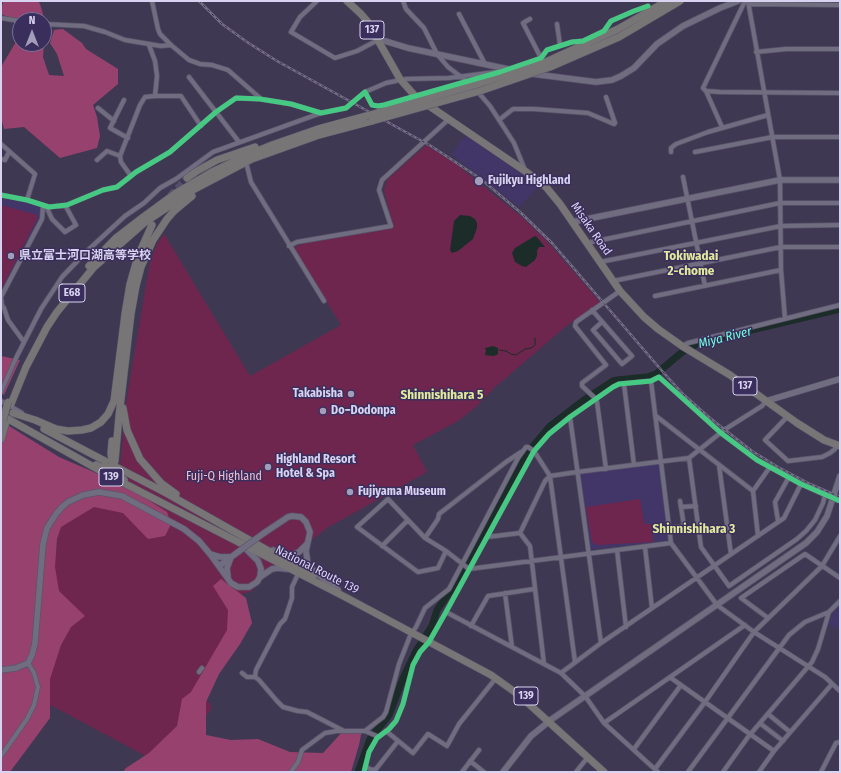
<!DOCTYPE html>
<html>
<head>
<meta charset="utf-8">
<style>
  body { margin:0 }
  #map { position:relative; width:841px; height:773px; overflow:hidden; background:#3f3852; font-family:"Fira Sans Condensed",sans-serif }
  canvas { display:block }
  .frame { position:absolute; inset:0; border:2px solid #d8d3f0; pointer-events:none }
  .north { position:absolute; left:12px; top:12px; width:40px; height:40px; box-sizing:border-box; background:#3a2e5d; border:1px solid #797098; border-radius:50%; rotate:0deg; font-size:11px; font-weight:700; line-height:16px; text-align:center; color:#d8d3f0 }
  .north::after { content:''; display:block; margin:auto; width:14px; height:18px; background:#a29db9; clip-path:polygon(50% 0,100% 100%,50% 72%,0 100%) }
</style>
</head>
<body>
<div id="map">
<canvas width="841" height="773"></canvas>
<div class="frame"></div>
<div class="north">N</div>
</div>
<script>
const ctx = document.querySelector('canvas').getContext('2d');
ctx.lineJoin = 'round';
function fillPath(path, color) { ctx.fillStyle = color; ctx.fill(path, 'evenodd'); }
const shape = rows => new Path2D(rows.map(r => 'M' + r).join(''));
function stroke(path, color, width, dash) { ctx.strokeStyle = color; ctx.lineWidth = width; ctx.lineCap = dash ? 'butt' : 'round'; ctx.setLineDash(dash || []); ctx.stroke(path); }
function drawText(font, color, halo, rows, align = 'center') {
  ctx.font = font + ' "Fira Sans Condensed","Noto Sans JP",sans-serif'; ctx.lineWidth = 3; ctx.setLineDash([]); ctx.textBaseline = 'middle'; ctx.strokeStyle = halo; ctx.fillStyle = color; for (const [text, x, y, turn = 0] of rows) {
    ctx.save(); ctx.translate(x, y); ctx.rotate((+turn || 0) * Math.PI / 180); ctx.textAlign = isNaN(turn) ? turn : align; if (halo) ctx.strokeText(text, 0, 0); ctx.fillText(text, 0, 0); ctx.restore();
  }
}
fillPath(shape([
  [466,136,531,180,539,186,519,207,451,154,460,142],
  [1,198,25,202,41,207,40,218,1,293],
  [659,463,668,541,590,550,579,474],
  [840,604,840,630,828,624,834,612]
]), '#423567');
fillPath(shape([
  [426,145,456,164,524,219,545,239,600,302,565,327,494,388,477,406,458,421,413,445,427,472,327,528,265,576,252,591,242,594,233,620,199,679,197,684,202,695,211,705,211,709,202,721,155,761,41,700,60,514,117,499,126,403,150,262,157,244,164,234,250,376,341,325,294,248,301,244,394,228,384,191,387,180],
  [1,205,37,215,37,219,1,290],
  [640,499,644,524,651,524,653,542,597,545,592,542,586,507]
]), '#6f264e');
fillPath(shape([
  [3,1,38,1,40,4,48,31,44,42,44,20,20,20,20,22,1,14],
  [63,29,82,43,86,49,118,69,118,84,93,105,97,117,100,136,97,148,60,158,24,127,4,129,1,117,1,67,20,35,20,44,44,44,43,57,49,75,64,76,57,54,50,43,54,30],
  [1,356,20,360,4,395,1,393],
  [1,421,59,457,126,486,167,512,171,524,165,536,148,539,123,513,94,507,61,527,57,539,55,567,59,591,85,616,71,627,61,645,50,679,50,718,10,772,1,772],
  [221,579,246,598,252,623,240,644,219,674,206,702,206,735,231,740,258,739,290,752,323,753,344,730,362,730,359,745,351,772,123,772,126,768,149,753,177,726,182,699,191,692,227,630,228,610,213,586]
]), '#97426e');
fillPath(shape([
  [460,215,470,216,475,219,477,223,477,228,473,239,458,251,452,253,450,250,454,221],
  [536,236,545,247,539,247,537,251,537,256,535,260,526,267,522,266,515,262,512,253,515,248,533,237],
  [493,346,498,348,498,354,494,356,485,355,486,351,485,348]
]), '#1c2c29');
stroke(shape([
  [499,350,506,351,511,354,516,355,525,349,531,348,535,345,535,338]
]), '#1c2c29', 1);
stroke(shape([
  [358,772,370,739,389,715,404,676,416,651,432,626,437,610,461,576,471,555,528,452,550,426,584,400,613,381,617,380,647,377,656,374,681,353,693,346,701,342,840,309]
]), '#1c2c29', 7);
stroke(shape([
  [170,196,187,178]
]), '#564f6a', 7, [7, 3.5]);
const street = shape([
  [152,1,158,29,160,34,171,45],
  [317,1,300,17,291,32,335,58,357,51,378,40],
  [403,1,406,9,424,28,437,54,448,67,469,83],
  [745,1,703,88,706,91,720,92,840,93],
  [748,1,780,180,781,270,785,319],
  [749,4,840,5],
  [459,14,485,64],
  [1,18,20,21],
  [530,19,523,23,541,58],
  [44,24,84,26,105,32,125,40,161,46,171,45,189,60,200,64,212,65,228,70,260,98],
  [557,24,560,45],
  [149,45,155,61,157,76,155,96,181,96,201,126],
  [756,52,786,49,840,49],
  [189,77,239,142],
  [405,79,449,78,496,72],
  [477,91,490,106,514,143,525,170],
  [706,91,722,127],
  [365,92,386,83,396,81],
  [124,100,110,128,128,138],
  [98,108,114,121],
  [499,120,513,109,534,109,588,113,614,124,615,123,606,97],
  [1,144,35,174,27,200],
  [671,152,671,148,676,144,708,132,768,115],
  [695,152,773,137,840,137],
  [120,156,140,105,145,97,155,96],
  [1,159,5,160,9,152],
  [97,160,107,151,120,156,121,162,131,176],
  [247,166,251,182,324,301],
  [683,177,705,286],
  [1,195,27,200,49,207,67,205,103,190,117,187,136,172,170,152,216,112,236,98,260,99,291,104,321,113,346,108,365,92,372,105,378,106,384,105,500,72,541,58,547,50,572,42,583,41,604,31,611,21,634,11,648,6],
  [46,206,52,219,65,232,76,225,65,205],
  [587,243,780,203,840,203],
  [289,246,297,242,391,226,379,190,382,180,449,119],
  [600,262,781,226,840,225],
  [613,281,781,247,840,247],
  [655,296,781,270],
  [592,310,632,356,622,364,593,330,602,322],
  [24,342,8,320,4,308,2,305,1,297,42,219,43,206],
  [682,346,688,343,840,305],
  [651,381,671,543,717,605,754,632,825,677,840,691],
  [624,384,634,465],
  [1,392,16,358,41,309,62,277,87,251,125,216,144,203,160,188,176,179,213,152,321,113],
  [1,401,22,413],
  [656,416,753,491,758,536],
  [570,417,601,643],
  [787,417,765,440,788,461,822,457,830,453,835,449,836,445],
  [689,458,701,547,729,586,797,539,806,531,815,520,823,503,825,495],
  [719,465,731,554],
  [606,469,597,402,596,399,582,386,582,383,606,365,575,326,576,322,620,291],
  [753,491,770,467],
  [681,507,696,506],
  [778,521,775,502,789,477],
  [669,528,684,526,680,501],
  [520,533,530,546,544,664],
  [487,537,520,533,545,481,550,476,577,472,689,458,724,430,762,406,766,401],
  [425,538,438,519,439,514,506,462,521,452],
  [382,546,408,520],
  [645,547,652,608],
  [617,550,626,627],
  [446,551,438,568,418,572,357,527,388,499,425,538,446,551,469,569,671,543],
  [505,593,512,647],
  [446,612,561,673,585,696,604,723,658,772],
  [768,618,741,598,805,554,840,578],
  [471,626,488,596,534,589],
  [199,672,202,668],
  [242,673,247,677,255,677,259,680,277,701,283,707,298,711,307,712,344,731],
  [561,673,601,643,784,518,801,484],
  [255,677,256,670,269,645,280,624,285,619,292,598,292,587,298,574],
  [671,678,774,751],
  [768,714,790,732],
  [604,723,745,625],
  [761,724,783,741],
  [365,731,379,737],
  [386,731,413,753,428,734,447,746,459,724,496,678],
  [634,749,681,685],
  [1,756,27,719,34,705,38,687,34,673,28,663],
  [470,761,484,772],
  [366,767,372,770,376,769,398,741],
  [655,769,705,702,754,632,822,566,840,536],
  [291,772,298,762,302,750,325,733,337,731,365,731,383,717,386,712,399,664,410,636,416,627,425,608,449,589,518,458,526,447,528,447,534,451,550,476,575,662],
  [364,772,369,752,377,738,389,729,396,721,403,704,413,665,420,652,429,642,446,612,534,451,549,434,570,417,613,387,619,384,651,381,659,377,721,433,757,460,801,484,827,496],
  [462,772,479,750],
  [576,772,588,757],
  [688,772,789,635,805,622,829,612],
  [723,772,748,737,812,662,818,649,829,612,840,601],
  [759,772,774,751,832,684],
  [821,772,836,743,840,742]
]);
const secondary = shape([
  [378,40,385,41,408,48,517,71],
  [533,74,596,82,612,80,621,76,634,68,657,44,683,26,720,8,738,1],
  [572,222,780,180,840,180],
  [766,401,840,379],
  [264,533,288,517,292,516,301,517,306,522,310,532,306,551,308,565,317,574,338,590],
  [246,549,258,561,261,569,260,577],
  [273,550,287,555,293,555,299,552,307,544],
  [210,554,220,557,231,557],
  [219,566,238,552],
  [228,578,227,568,231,557],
  [1,670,16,668,28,663,32,655,35,643,43,544,47,528,56,514,62,507,68,502,83,495,99,492,122,496,184,529,199,541,210,554,231,583,238,587,249,587,257,582,260,577,272,569,278,568,287,569],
  [503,772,531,736,552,719,806,543,817,532,827,516,840,476]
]);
const highway = shape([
  [347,1,361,14,367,21,400,79,416,97,525,171,546,187,560,204,620,291,644,317,658,329,682,346,730,375,797,423,824,440,840,446],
  [548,61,618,29,667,1],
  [550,67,619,37,680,1],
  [187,178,197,171,217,160,255,147],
  [89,266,116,238,142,218,176,193,212,172,250,154,272,145,318,129,366,116],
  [11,404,26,367,47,327,57,312,94,267,144,223,193,190,252,159,319,135,372,121],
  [123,408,127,430,140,459,161,483,176,494],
  [13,413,35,420,56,429,68,431,82,430,91,428,101,422,108,414,114,401,125,314,130,284,138,256,152,225],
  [1,415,108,475,347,598,491,675,519,695,604,772],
  [44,429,105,461],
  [1,439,6,422],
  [112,441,111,453,112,464,118,475,124,480],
  [96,465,101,467,109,467,114,464,115,461,119,416,131,314,136,286,141,267,153,240,167,219,174,211,192,196],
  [118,468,166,493,313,576]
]);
stroke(street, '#5a546b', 5.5);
stroke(secondary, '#5a546b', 7);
stroke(highway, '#5a546b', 8);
stroke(street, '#716d80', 4);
stroke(secondary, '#716d80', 5.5);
stroke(highway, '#777575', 7);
const rail = shape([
  [199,1,222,24,247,42,277,61,431,146,481,179,520,212,552,243,663,372,684,395,710,418,752,451,778,467,810,484,840,497]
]);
stroke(rail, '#756f84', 2.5);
stroke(rail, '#3a2e5d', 1, [3]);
const streetBridge = shape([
  [827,496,839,501]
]);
const secondaryBridge = shape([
  [238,552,264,533]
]);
const highwayBridge = shape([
  [366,116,475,85,548,61],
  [372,121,480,91,550,67],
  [3,420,8,402]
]);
stroke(streetBridge, '#5a546b', 5.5, []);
stroke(secondaryBridge, '#5a546b', 7, []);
stroke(highwayBridge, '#5a546b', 8, []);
stroke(streetBridge, '#716d80', 4);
stroke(secondaryBridge, '#716d80', 5.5);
stroke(highwayBridge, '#777575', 7);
stroke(shape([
  [1,195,27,200,49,207,67,205,103,190,117,187,136,172,170,152,216,112,236,98,260,99,291,104,321,113,346,108,365,92,372,105,378,106,384,105,500,72,541,58,547,50,572,42,583,41,604,31,611,21,634,11,648,6],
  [364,772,369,752,377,738,389,729,396,721,403,704,413,665,420,652,429,642,446,612,534,451,549,434,570,417,613,387,619,384,651,381,659,377,721,433,757,460,801,484,840,501]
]), '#46c982', 5);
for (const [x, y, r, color] of [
  [479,181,5,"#a29db9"],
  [11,256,4,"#a29db9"],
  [351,394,4,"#a29db9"],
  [323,411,4,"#a29db9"],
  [268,467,4,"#a29db9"],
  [350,492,4,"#a29db9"]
]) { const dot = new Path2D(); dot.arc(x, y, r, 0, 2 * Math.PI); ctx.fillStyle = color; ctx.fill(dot); stroke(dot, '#3a2e5d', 1.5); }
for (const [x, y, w] of [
  [372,30,24],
  [72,293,26],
  [745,386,24],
  [111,477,24],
  [526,696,24]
]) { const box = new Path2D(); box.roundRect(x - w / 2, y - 9, w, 18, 3); ctx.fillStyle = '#3a2e5d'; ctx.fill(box); stroke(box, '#d8d3f0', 1); }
drawText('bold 11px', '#d8d3f0', null, [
  ["137",372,30],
  ["E68",72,293],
  ["137",745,386],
  ["139",111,477],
  ["139",526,696]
]);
drawText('bold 12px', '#d8d3f0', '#3a2e5d', [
  ["Fujikyu Highland",488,181],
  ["県立富士河口湖高等学校",19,256],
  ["Takabisha",343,394,"right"],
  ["DoｰDodonpa",331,411],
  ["Highland Resort",276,460],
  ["Hotel & Spa",276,474],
  ["Fujiyama Museum",358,492]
], 'left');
drawText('12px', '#d8d3f0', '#3a2e5d', [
  ["Misaka Road",591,229,55],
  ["National Route 139",317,570,27]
]);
drawText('12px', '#f2bcd1', '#3a2e5d', [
  ["Fuji-Q Highland",224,477]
]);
drawText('bold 13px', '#e1ea9c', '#3a2e5d', [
  ["Tokiwadai",691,256],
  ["2-chome",691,271],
  ["Shinnishihara 5",442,395],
  ["Shinnishihara 3",694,529]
]);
drawText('italic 13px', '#70fed9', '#3a2e5d', [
  ["Miya River",725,338,-14]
]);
</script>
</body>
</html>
